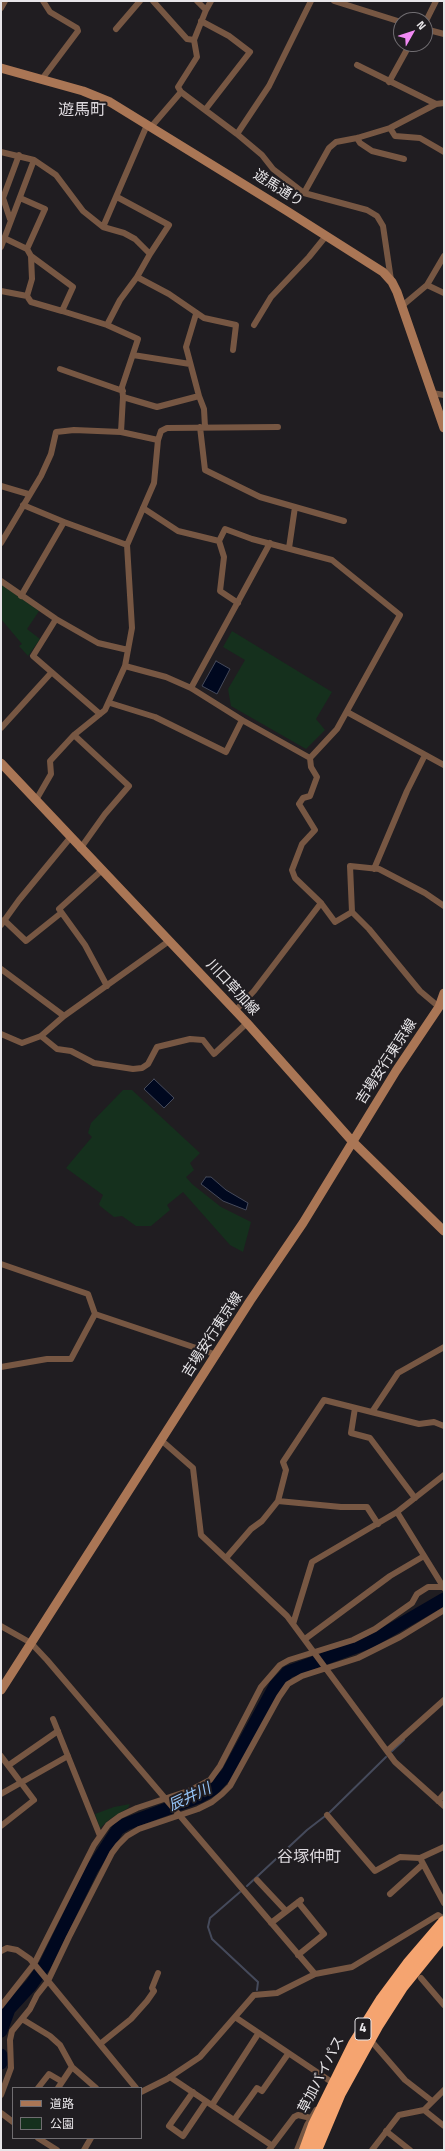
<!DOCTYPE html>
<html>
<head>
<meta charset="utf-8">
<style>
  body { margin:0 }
  #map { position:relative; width:445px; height:2151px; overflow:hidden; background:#201d21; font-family:"Titillium Web","Noto Sans JP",sans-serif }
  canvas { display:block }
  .frame { position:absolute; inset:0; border:2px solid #e7e5e8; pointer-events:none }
  .legend { position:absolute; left:12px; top:2087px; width:130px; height:52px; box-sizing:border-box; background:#201d21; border:1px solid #706d71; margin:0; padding:5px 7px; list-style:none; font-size:12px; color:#e7e5e8 }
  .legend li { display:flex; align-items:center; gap:8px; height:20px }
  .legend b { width:20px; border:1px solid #706d71 }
  .north { position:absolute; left:393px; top:12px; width:40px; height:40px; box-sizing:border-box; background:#201d21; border:1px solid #706d71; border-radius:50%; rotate:51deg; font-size:11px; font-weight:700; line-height:16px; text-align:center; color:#e7e5e8 }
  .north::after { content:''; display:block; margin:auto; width:14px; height:18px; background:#f18af4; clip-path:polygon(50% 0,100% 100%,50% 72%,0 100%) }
</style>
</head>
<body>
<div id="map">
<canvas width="445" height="2151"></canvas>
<div class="frame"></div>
<ul class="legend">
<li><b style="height:5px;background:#aa7655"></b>道路</li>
<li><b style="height:11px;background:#15301d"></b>公園</li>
</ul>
<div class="north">N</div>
</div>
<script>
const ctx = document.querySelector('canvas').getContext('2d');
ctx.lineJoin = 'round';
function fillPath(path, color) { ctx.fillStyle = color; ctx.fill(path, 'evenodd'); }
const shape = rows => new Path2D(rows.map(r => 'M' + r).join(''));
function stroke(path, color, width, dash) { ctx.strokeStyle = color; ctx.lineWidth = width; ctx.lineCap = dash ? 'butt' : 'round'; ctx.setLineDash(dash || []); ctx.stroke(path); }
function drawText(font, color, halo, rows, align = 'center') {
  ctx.font = font + ' "Titillium Web","Noto Sans JP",sans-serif'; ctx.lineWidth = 4; ctx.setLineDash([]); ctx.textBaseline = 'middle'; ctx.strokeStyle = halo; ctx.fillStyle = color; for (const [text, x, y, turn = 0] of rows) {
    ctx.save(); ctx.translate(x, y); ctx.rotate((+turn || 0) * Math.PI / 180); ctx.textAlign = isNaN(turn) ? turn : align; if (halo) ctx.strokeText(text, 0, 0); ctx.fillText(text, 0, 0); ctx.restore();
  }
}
fillPath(shape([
  [1,584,39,611,27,629,40,639,28,656,19,646,22,644,1,619],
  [232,631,332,692,316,719,325,730,306,749,231,706,228,689,245,660,223,647],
  [123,1090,132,1090,200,1153,190,1163,194,1170,186,1177,192,1184,221,1207,251,1222,243,1252,230,1245,183,1192,167,1205,170,1210,151,1226,136,1226,122,1216,114,1217,100,1206,99,1204,103,1195,66,1168,92,1137,88,1133,91,1123],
  [130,1804,128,1808,110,1819,100,1828,95,1814,114,1807]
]), '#15301d');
const water = shape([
  [216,661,230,669,217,694,202,686,216,661],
  [154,1079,174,1098,164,1108,144,1089,154,1079],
  [206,1177,211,1177,226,1190,248,1203,246,1210,223,1201,201,1184,206,1177]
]);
fillPath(water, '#00081f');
stroke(water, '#454a5b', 1);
stroke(shape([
  [392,1751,404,1740],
  [247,1886,307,1830,329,1813,386,1757],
  [240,1892,210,1918,208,1927,212,1939,258,1982,257,1990]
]), '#454a5b', 2);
stroke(shape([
  [1,2031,9,2009,31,1985,45,1965,92,1869,118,1829,126,1824,199,1797,213,1789,227,1774,275,1686,288,1672,370,1642,444,1599],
  [1,2055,1,2063]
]), '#00081f', 13);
stroke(shape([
  [153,1,187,39,194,40],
  [197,1,206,10],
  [211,1,206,10,194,40,197,57,178,87,181,92,237,134,262,155,273,169,304,193,367,210,377,216,383,226,391,280],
  [334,1,401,22],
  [1,8,5,1],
  [201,21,229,36,250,52,205,110],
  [425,23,436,1],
  [116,29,140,1],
  [425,29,444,34],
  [357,65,436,104],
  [42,79,78,31,77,28,50,12,43,1],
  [389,82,410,44],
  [151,127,181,92],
  [390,128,395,136,420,138,444,152],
  [237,134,269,86,311,1],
  [357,138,360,143,372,151,404,159],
  [1,152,34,160,56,175,83,211,103,227,124,233,135,239,150,254],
  [304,193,329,148,336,142,357,138,390,128,436,104,444,103],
  [20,198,45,209,27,249,31,256,32,279,27,296],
  [10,219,3,198,19,155],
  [103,227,147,125],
  [4,238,27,249],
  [1,247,34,160],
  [137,277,169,294,204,318,236,325,233,350],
  [427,285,444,293],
  [1,291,27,296,31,302,62,311,73,287,31,256],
  [402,306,427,285,444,256],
  [62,311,107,325,138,339,122,387,123,397],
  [196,314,186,347,199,396],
  [107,325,120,300,137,277,150,254,169,225,117,197],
  [254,325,271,297,309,257,326,236],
  [133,355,190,364],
  [60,369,123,391],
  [432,393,444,395],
  [200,427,205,470,260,497,344,521],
  [121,432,123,397,157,407,199,396,204,409,205,427],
  [1,486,28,494],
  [23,505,64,522],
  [143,508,178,531,219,541],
  [1,543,41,476,51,454,56,432,74,430,121,432,158,440],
  [289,548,295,507],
  [1,581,56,619,98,643,128,650],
  [21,596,64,522,127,545],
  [56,619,33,656,100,714],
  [125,666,166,677,191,688,242,720,310,758,337,729,400,615,332,560,252,539,225,529,219,541,224,557,220,591,238,603],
  [191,688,270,543],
  [110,703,155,717,226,752,242,720],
  [347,712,444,765],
  [1,728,51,673],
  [74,735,129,786,105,814,80,849],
  [310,758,311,767,317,777,310,796,303,798,299,804,315,830,302,844,292,870,295,878,321,903,335,922,352,912,369,929,420,991,439,1007],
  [36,800,51,774,50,761,74,735,105,710,125,666,132,628,127,545,154,483,158,440,161,431,167,428,278,427],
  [374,869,407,791,425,755],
  [101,871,59,909,85,945,107,986],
  [352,912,350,866,379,869,425,893,444,906],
  [4,920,26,941,61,913],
  [1,925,19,900,70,838],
  [1,969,64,1016],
  [235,1011,254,991,321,903],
  [1,1034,22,1043,41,1036,64,1016,169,941],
  [41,1036,57,1049,71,1051,94,1063,133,1069,142,1068,148,1064,157,1047,190,1039,203,1040,214,1054,247,1023],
  [1,1264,88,1294,95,1314,71,1359,47,1359,1,1367],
  [95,1314,217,1355],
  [355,1408,351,1433,370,1438,415,1498],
  [372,1412,398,1373,444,1347],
  [161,1440,193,1468,201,1535,287,1616,395,1762,444,1806],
  [278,1501,341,1507,367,1507,378,1524],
  [397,1512,444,1588],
  [226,1558,251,1529,262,1521,278,1501,286,1470,283,1462,324,1400,419,1424,434,1422,444,1426],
  [293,1624,312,1562,397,1512,444,1475],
  [1,1626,31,1643,47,1660,315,1974],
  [305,1639,390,1576,424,1556],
  [53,1719,100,1836],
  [387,1751,444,1700],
  [1,1756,34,1800,1,1826],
  [9,1765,58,1731],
  [1,1794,68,1756],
  [438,1801,444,1794],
  [327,1815,375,1871,400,1857,420,1858,444,1847],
  [420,1858,444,1903],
  [257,1880,286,1911],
  [390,1894,422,1865],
  [271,1923,301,1900],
  [1,1951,7,1948,17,1950,30,1959,136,2088],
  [298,1955,324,1934,298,1902],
  [421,1978,444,2005],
  [1,2006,34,1964,94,1845,108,1825,120,1816,137,1808,191,1790,210,1780,220,1766,261,1687,280,1665,289,1660,353,1640,375,1629,412,1603,417,1594,428,1587,444,1587],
  [235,2017,333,2083],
  [22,2019,50,2036,60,2045,72,2067,96,2088],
  [373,2043,405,2080,432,2101],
  [100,2044,131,2019,147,2001,154,1991,152,1988,158,1973],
  [170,2077,271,2145],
  [38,2088,49,2074,61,2081],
  [58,2088,72,2067],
  [141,2092,167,2079,200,2057,254,1995,277,1993,315,1974,352,1967,438,1915,444,1919],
  [193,2092,169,2126,183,2136,206,2102],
  [1,2095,11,2068,10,2040,12,2031,30,2009,37,1995,48,1981,69,1937,112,1853,118,1845,127,1836,139,1829,198,1809,212,1802,222,1794,230,1786,279,1697,288,1684,302,1676,358,1658,400,1637,444,1610],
  [212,2105,258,2034],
  [424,2110,444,2126],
  [1,2113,13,2122],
  [234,2120,257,2088,262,2091,288,2054],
  [386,2131,410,2150],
  [38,2138,57,2150],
  [84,2150,91,2138],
  [269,2150,294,2117,298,2115,311,2118],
  [297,2150,307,2125,316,2110],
  [372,2150,399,2115,424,2110,444,2090]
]), '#775743', 6);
stroke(shape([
  [1,68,83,91,110,102,287,211,383,272,392,282,397,292,444,428],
  [1,763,247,1023,352,1141,444,1231],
  [1,1690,250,1301,303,1223,396,1071,439,1007,444,993]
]), '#aa7655', 9);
stroke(shape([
  [305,2150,314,2125,354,2044,382,1999,408,1964,444,1922],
  [316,2150,340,2093,377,2026,402,1987,444,1935]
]), '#f5a470', 12);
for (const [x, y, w] of [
  [363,2029,16]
]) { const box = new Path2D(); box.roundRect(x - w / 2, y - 11, w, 22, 3); ctx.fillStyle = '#201d21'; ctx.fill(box); stroke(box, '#e7e5e8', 1); }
drawText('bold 13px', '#e7e5e8', null, [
  ["4",363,2029]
]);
drawText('14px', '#e7e5e8', '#201d21', [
  ["遊馬通り",278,189,32],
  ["川口草加線",232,988,47],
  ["吉場安行東京線",387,1062,-57],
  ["吉場安行東京線",213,1335,-57],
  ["草加バイパス",322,2075,-63]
]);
drawText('italic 15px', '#97c5f9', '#201d21', [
  ["辰井川",190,1798,-25]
]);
drawText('16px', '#dcd8dd', '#201d21', [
  ["遊馬町",82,111],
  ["谷塚仲町",309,1858]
]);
</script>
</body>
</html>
